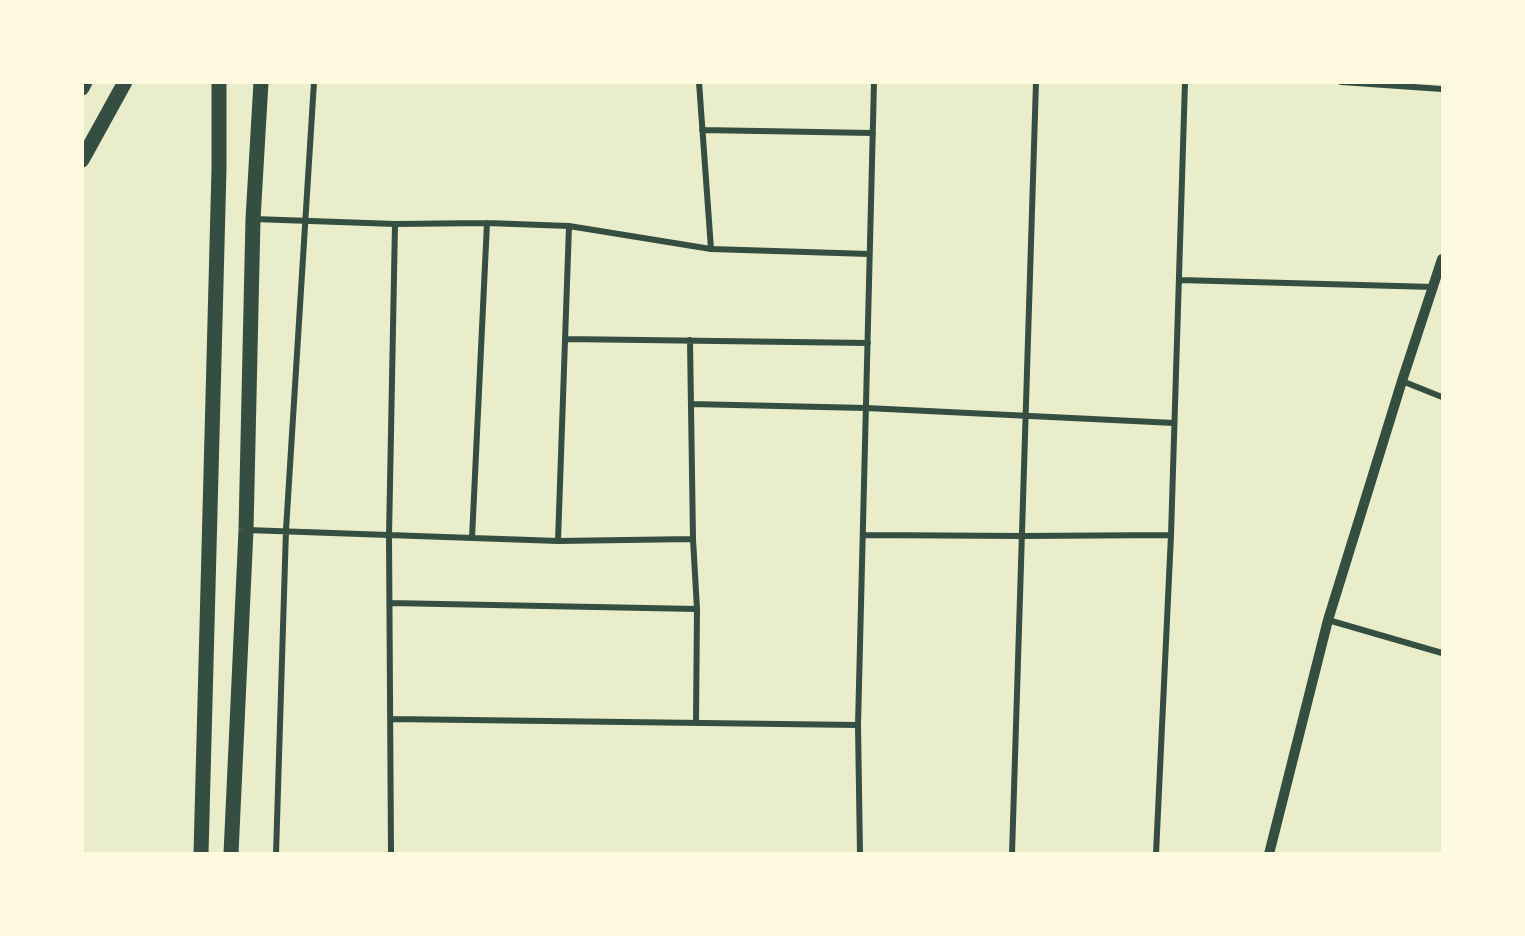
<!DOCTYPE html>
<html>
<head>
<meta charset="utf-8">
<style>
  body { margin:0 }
  #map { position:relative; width:1525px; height:936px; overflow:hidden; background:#e9edc9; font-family:"Zilla Slab",serif }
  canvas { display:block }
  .frame { position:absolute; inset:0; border:84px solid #fefae0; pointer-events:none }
</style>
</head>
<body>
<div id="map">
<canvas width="1525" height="936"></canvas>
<div class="frame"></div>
</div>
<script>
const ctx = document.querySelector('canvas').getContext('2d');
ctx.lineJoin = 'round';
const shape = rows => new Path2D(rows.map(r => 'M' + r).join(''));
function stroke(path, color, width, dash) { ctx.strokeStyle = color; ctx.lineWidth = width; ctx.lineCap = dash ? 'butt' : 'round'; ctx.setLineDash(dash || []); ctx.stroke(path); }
stroke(shape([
  [699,82,711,249],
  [1341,82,1442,89],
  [702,130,873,133],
  [254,219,395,224,487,223,569,226,711,249,869,254],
  [1179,280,1433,287],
  [565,339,868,343],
  [690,340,693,539],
  [1402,381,1442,397],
  [691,404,866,408,1174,423],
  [247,530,558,541,693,539,697,609,696,722],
  [863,535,1022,536,1171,535],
  [472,538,487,223],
  [558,541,569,226],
  [390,603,697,609],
  [1328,620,1442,653],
  [391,719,858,725],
  [276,854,286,530,314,82],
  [391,854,389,536,395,224],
  [860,854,858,725,874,82],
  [1012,854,1036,82],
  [1156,854,1171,535,1185,82]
]), '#344e41', 6);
stroke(shape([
  [1269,854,1328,620,1402,381,1442,259]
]), '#344e41', 10);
stroke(shape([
  [82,88,85,82],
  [82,160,125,82],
  [201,854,219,169,219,82],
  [231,854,246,530,253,219,261,82]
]), '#344e41', 15);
</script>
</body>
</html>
